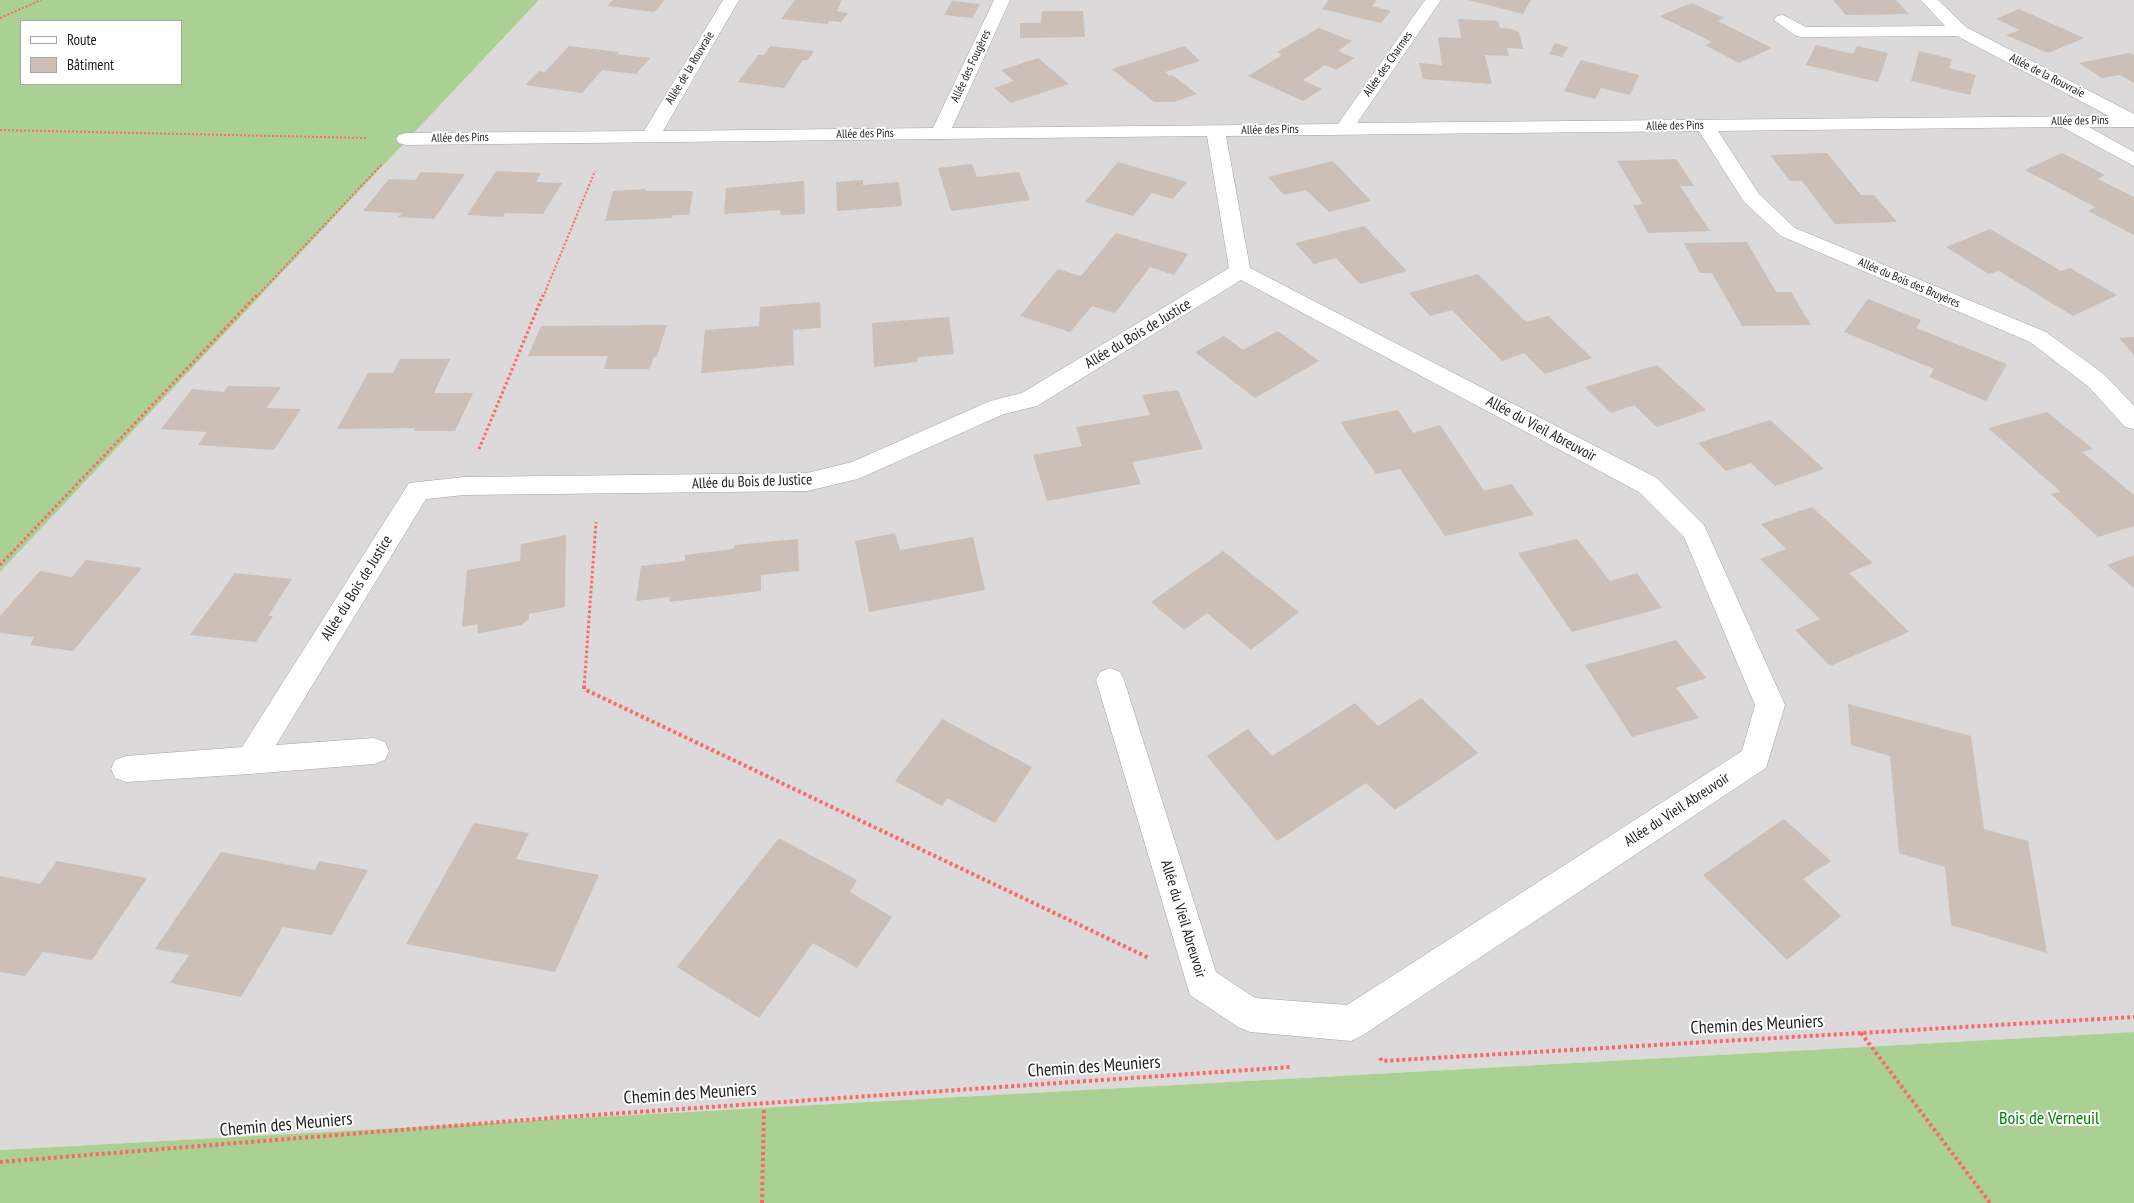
<!DOCTYPE html>
<html>
<head>
<meta charset="utf-8">
<style>
  body { margin:0 }
  #map { position:relative; width:2134px; height:1203px; overflow:hidden; background:#efe9e1; font-family:"PT Sans Narrow",sans-serif }
  canvas { display:block }
  .legend { position:absolute; left:20px; top:20px; width:162px; height:65px; box-sizing:border-box; background:#fff; border:1px solid #a5a5a5; margin:0; padding:6px 9px; list-style:none; font-size:15px; color:#1d1d1d }
  .legend li { display:flex; align-items:center; gap:10px; height:25px }
  .legend b { width:25px; border:1px solid #a5a5a5 }
</style>
</head>
<body>
<div id="map">
<canvas width="2134" height="1203"></canvas>
<ul class="legend">
<li><b style="height:6px;background:#fff"></b>Route</li>
<li><b style="height:14px;background:#cbbfb7"></b>Bâtiment</li>
</ul>
</div>
<script>
const ctx = document.querySelector('canvas').getContext('2d');
ctx.lineJoin = 'round';
function fillPath(path, color) { ctx.fillStyle = color; ctx.fill(path, 'evenodd'); }
const shape = rows => new Path2D(rows.map(r => 'M' + r).join(''));
function stroke(path, color, width, dash) { ctx.strokeStyle = color; ctx.lineWidth = width; ctx.lineCap = dash ? 'butt' : 'round'; ctx.setLineDash(dash || []); ctx.stroke(path); }
function drawText(font, color, halo, rows, align = 'center') {
  ctx.font = font + ' "PT Sans Narrow",sans-serif'; ctx.lineWidth = 4; ctx.setLineDash([]); ctx.textBaseline = 'middle'; ctx.strokeStyle = halo; ctx.fillStyle = color; for (const [text, x, y, turn = 0] of rows) {
    ctx.save(); ctx.translate(x, y); ctx.rotate((+turn || 0) * Math.PI / 180); ctx.textAlign = isNaN(turn) ? turn : align; if (halo) ctx.strokeText(text, 0, 0); ctx.fillText(text, 0, 0); ctx.restore();
  }
}
fillPath(shape([
  [539,0,2134,0,2134,1032,0,1150,0,572]
]), '#dbd9d9');
fillPath(shape([
  [0,0,539,0,0,572],
  [21,21,181,21,181,84,21,84],
  [2134,1032,2134,1203,0,1203,0,1150]
]), '#aad193');
fillPath(shape([
  [613,0,665,0,654,12,607,6],
  [795,0,842,0,837,11,848,13,841,22,830,21,827,24,781,19],
  [1329,0,1376,0,1372,6,1391,11,1381,23,1322,9],
  [1468,0,1531,0,1523,14],
  [1833,0,1896,0,1909,14,1846,15],
  [952,1,980,4,972,18,944,15],
  [1692,3,1724,18,1718,21,1772,48,1739,63,1705,45,1712,42,1659,16],
  [2019,9,2084,38,2048,53,2006,35,2020,30,1996,19],
  [1042,11,1083,11,1085,37,1020,38,1020,23,1041,23],
  [1458,19,1498,21,1500,28,1511,29,1519,32,1523,49,1507,48,1509,56,1485,55,1492,84,1423,79,1419,63,1442,65,1438,37,1461,38],
  [1319,28,1352,41,1338,51,1355,58,1336,70,1325,65,1303,80,1322,89,1303,101,1248,76,1282,55,1277,52],
  [1555,43,1568,47,1562,57,1549,54],
  [1816,45,1853,54,1857,46,1888,53,1878,82,1806,65],
  [569,46,619,52,617,54,650,58,636,74,602,70,582,93,525,85,539,71,545,72],
  [770,46,814,51,808,60,803,60,784,88,738,82,758,55,764,55],
  [1184,46,1200,61,1165,72,1169,76,1172,75,1197,94,1174,102,1154,102,1112,69],
  [1919,51,1952,59,1949,68,1976,75,1970,95,1911,81],
  [2129,53,2134,55,2134,83,2120,75,2102,78,2079,63],
  [1038,58,1069,84,1011,103,994,88,1014,81,1001,70],
  [1581,60,1639,75,1630,95,1601,88,1595,99,1564,91],
  [1827,153,1861,195,1874,195,1897,222,1835,224,1802,181,1790,181,1770,155],
  [2062,153,2105,175,2098,179,2134,197,2134,235,2088,211,2095,207,2025,170],
  [1676,159,1694,186,1680,186,1710,231,1648,233,1633,205,1643,204,1617,161],
  [1333,161,1371,201,1329,212,1306,190,1284,195,1268,177],
  [1118,162,1187,182,1173,199,1152,193,1133,216,1085,202],
  [972,164,977,177,1019,172,1030,200,951,211,938,168],
  [496,171,541,173,536,182,562,183,543,214,505,213,503,217,467,215],
  [421,172,465,174,434,219,398,217,402,213,363,211,389,179,415,180],
  [863,180,863,185,899,182,902,206,837,211,836,182],
  [804,181,805,214,781,215,780,210,724,214,726,188],
  [646,189,645,191,693,191,689,215,673,215,672,218,605,221,613,191],
  [1364,226,1407,271,1360,284,1336,258,1314,264,1295,243],
  [1990,229,2061,271,2070,268,2117,295,2073,316,1999,271,1989,274,1946,247],
  [1116,233,1188,254,1174,275,1150,267,1115,313,1092,306,1070,332,1020,316,1058,269,1081,276],
  [1747,242,1776,292,1791,292,1811,325,1742,326,1712,273,1700,273,1684,243],
  [1478,274,1526,322,1548,316,1592,358,1545,374,1524,353,1502,361,1452,310,1430,316,1409,293],
  [1868,299,1921,320,1916,328,2007,364,1986,401,1929,377,1934,369,1844,332],
  [820,302,821,328,793,330,794,365,701,373,705,330,759,326,760,307],
  [949,317,954,354,918,357,917,362,874,367,872,323],
  [667,325,657,356,654,357,649,369,604,369,608,356,528,356,541,326],
  [1278,331,1319,361,1255,398,1195,352,1224,336,1243,350],
  [2134,337,2134,355,2119,338],
  [400,359,450,359,434,393,473,393,455,431,414,431,415,428,337,429,368,373,393,373],
  [1657,365,1706,410,1657,427,1634,405,1611,413,1585,387],
  [228,386,281,387,267,408,301,409,274,450,198,445,207,432,161,429,192,389,224,392],
  [1178,390,1203,449,1132,462,1141,484,1047,501,1033,455,1082,446,1076,427,1150,415,1142,395],
  [1398,410,1413,433,1440,425,1484,491,1512,484,1534,515,1445,536,1400,469,1376,474,1340,422],
  [2047,412,2093,449,2082,452,2134,495,2134,526,2098,537,2051,494,2061,492,1988,428],
  [1770,420,1824,469,1775,486,1751,463,1726,471,1698,443],
  [1812,507,1873,563,1849,573,1909,632,1830,666,1795,630,1820,619,1760,559,1786,549,1761,524],
  [895,533,900,550,973,537,985,590,869,612,855,541],
  [566,535,565,607,529,614,529,619,521,625,477,634,478,624,462,627,467,570,520,561,521,544],
  [798,539,799,571,761,575,761,591,669,602,670,597,636,601,641,566,685,561,685,555,733,549,735,545],
  [1577,539,1610,581,1637,573,1662,608,1572,632,1518,553],
  [1223,551,1299,612,1251,650,1207,613,1184,630,1151,602],
  [2134,555,2134,588,2107,565],
  [86,560,142,568,73,651,30,645,34,637,0,633,0,616,40,571,72,577],
  [235,573,292,579,268,616,273,616,256,642,190,635],
  [1676,640,1706,678,1676,688,1699,718,1632,737,1585,665],
  [1421,698,1478,753,1395,810,1366,783,1277,841,1207,756,1248,729,1272,756,1355,703,1378,726],
  [1848,704,1971,736,1984,829,2028,841,2047,953,1951,925,1945,867,1899,853,1890,756,1851,745],
  [942,719,1032,767,995,823,947,798,942,806,895,781],
  [1784,819,1831,861,1803,879,1841,916,1787,960,1703,875],
  [474,823,529,833,516,859,599,875,555,972,406,944],
  [779,838,857,880,850,892,892,917,857,968,813,943,759,1018,677,967],
  [221,852,315,870,319,861,368,870,332,935,283,927,241,997,170,983,189,955,155,949],
  [57,861,147,878,92,960,43,952,25,976,0,972,0,876,40,884]
]), '#cbbfb7');
const minor = shape([
  [723,0,739,0,663,131,933,128,994,0,1010,0,952,128,1338,124,1425,0,1441,0,1357,123,2109,116,1957,36,1802,37,1796,36,1774,20,1777,16,1783,15,1806,27,1945,26,1921,0,1938,0,1966,27,2134,114,2134,127,2089,127,2134,152,2134,166,2062,127,1718,131,1759,194,1795,228,2046,332,2105,375,2134,406,2134,429,2125,427,2089,387,2030,342,1781,236,1744,202,1699,131,1226,136,1250,268,1657,478,1704,525,1785,705,1766,768,1363,1035,1351,1041,1250,1032,1238,1027,1190,995,1096,680,1100,672,1110,668,1120,672,1124,680,1216,972,1255,998,1347,1005,1742,751,1755,705,1684,537,1639,492,1241,280,1037,406,1004,414,858,479,807,491,464,495,426,499,276,745,374,738,385,742,389,751,385,760,374,764,250,774,126,782,115,778,111,769,115,760,126,756,242,747,409,483,464,477,807,473,852,462,990,401,1022,393,1229,268,1207,136,406,145,399,143,396,139,399,135,406,133,644,131,723,0]
]);
stroke(minor, '#a4a4a4', 1);
stroke(shape([
  [0,18,41,0],
  [0,130,367,138],
  [256,297,382,164],
  [543,297,595,171]
]), '#ff6662', 2, [2, 2]);
stroke(shape([
  [479,449,543,295],
  [0,565,257,295],
  [584,688,596,522]
]), '#ff6662', 3, [2.5, 2.5]);
stroke(shape([
  [584,686,584,689,1149,958],
  [1861,1033,1990,1203],
  [1380,1058,1382,1061,2134,1017],
  [0,1162,550,1118,1291,1067],
  [762,1203,764,1108]
]), '#ff6662', 4, [3, 3]);
fillPath(minor, '#fff');
drawText('12px', '#1d1d1d', '#fff', [
  ["Allée des Charmes",1388,64,-55],
  ["Allée des Fougères",971,66,-65],
  ["Allée de la Rouvraie",690,68,-59],
  ["Allée de la Rouvraie",2047,76,27],
  ["Allée des Pins",2080,121,-1],
  ["Allée des Pins",1675,126,-1],
  ["Allée des Pins",1270,130,-1],
  ["Allée des Pins",865,134,-1],
  ["Allée des Pins",460,138,-1],
  ["Allée du Bois des Bruyères",1909,283,23]
]);
drawText('15px', '#1d1d1d', '#fff', [
  ["Allée du Bois de Justice",1138,334,-31],
  ["Allée du Vieil Abreuvoir",1541,429,28],
  ["Allée du Bois de Justice",752,482,-2],
  ["Allée du Bois de Justice",357,588,-58],
  ["Allée du Vieil Abreuvoir",1677,810,-33],
  ["Allée du Vieil Abreuvoir",1183,919,73]
]);
drawText('18px', '#1d1d1d', '#fff', [
  ["Chemin des Meuniers",1757,1025,-3],
  ["Chemin des Meuniers",1094,1067,-4],
  ["Chemin des Meuniers",690,1094,-4],
  ["Chemin des Meuniers",286,1125,-5]
]);
drawText('18px', '#048105', '#fff', [
  ["Bois de Verneuil",2049,1119]
]);
</script>
</body>
</html>
